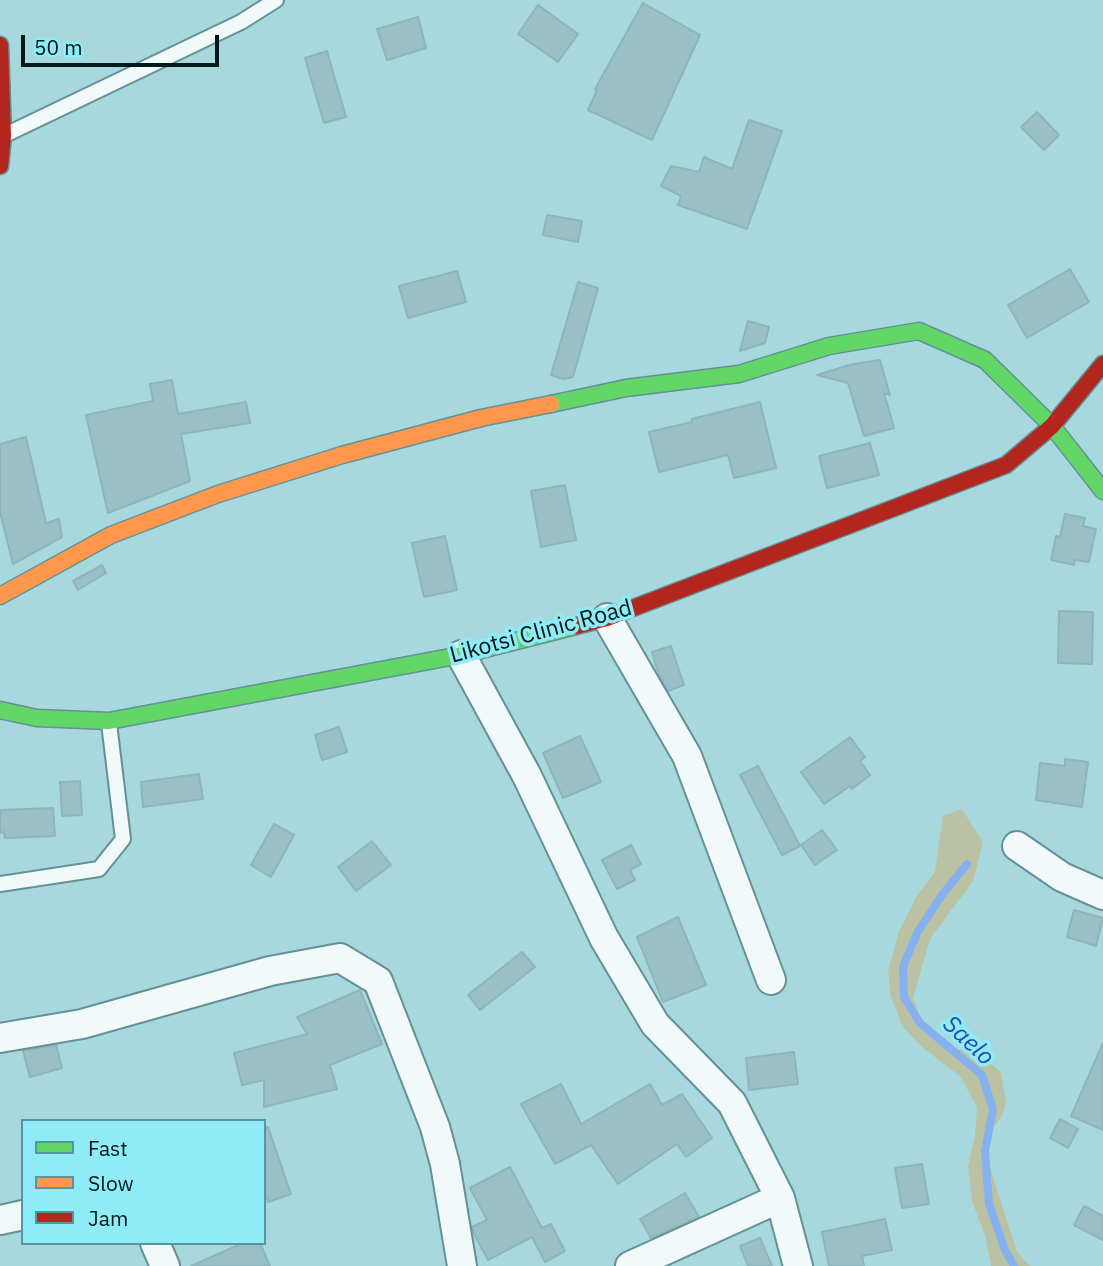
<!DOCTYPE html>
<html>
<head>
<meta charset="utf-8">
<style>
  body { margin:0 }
  #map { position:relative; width:1103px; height:1266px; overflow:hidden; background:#a6d8de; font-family:"IBM Plex Sans",sans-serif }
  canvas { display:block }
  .legend { position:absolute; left:21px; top:1119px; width:245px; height:126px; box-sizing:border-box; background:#8febf5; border:2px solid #56979e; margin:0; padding:9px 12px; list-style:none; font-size:21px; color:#00181b }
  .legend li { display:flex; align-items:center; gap:14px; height:35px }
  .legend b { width:35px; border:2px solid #56979e }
  .scale { position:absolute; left:21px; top:35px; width:198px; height:32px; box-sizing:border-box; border:4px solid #00181b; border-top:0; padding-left:9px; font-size:21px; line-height:24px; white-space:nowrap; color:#00181b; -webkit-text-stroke:5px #8febf5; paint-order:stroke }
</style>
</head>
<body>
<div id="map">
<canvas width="1103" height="1266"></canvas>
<ul class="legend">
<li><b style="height:9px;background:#63d668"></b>Fast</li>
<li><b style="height:9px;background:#ff974d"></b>Slow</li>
<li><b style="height:9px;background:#b3261e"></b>Jam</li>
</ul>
<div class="scale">50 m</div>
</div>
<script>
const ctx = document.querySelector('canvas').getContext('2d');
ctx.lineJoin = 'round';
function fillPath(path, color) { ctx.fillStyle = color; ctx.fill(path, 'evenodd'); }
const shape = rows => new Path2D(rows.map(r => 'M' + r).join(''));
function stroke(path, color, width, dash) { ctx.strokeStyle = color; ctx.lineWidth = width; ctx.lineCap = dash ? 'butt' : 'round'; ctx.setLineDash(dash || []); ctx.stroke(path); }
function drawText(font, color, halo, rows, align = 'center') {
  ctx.font = font + ' "IBM Plex Sans",sans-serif'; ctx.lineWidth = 7; ctx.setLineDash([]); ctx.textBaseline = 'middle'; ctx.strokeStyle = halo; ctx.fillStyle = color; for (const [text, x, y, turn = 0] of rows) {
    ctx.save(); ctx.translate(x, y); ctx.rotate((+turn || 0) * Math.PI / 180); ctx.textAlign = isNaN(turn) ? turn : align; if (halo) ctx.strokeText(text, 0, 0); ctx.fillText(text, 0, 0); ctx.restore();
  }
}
fillPath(shape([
  [962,809,983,842,973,881,930,939,913,998,924,1027,951,1048,977,1053,1001,1072,1006,1103,1002,1116,989,1133,986,1155,1017,1252,1030,1266,991,1266,986,1238,972,1201,968,1166,975,1136,977,1108,961,1077,922,1047,903,1027,891,997,888,972,899,931,916,897,935,872,943,816]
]), '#bbc1a3');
stroke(shape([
  [967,864,942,895,917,933,903,967,904,997,920,1023,982,1075,993,1109,985,1151,989,1204,1005,1250,1014,1266]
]), '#85b1f1', 8);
const building = shape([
  [643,3,700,35,652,140,588,110,597,90,595,89,643,3],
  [538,5,578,34,558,62,518,34,538,5],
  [418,17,426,48,387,60,377,29,418,17],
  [327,51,346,117,324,123,305,58,327,51],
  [1037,112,1059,135,1044,150,1021,127,1037,112],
  [749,120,782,131,747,229,678,205,681,196,661,186,671,166,699,172,704,157,732,169,749,120],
  [547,215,582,221,578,242,543,235,547,215],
  [1070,269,1089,302,1027,338,1008,305,1070,269],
  [457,271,466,302,408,318,399,286,457,271],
  [578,282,598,288,573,377,563,379,551,375,578,282],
  [748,321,769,327,765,343,740,351,748,321],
  [880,360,890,395,884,393,894,428,864,436,848,383,817,375,853,364,880,360],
  [172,380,178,414,246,402,250,423,181,434,190,481,108,513,86,415,153,401,150,384,172,380],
  [760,402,776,468,734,478,728,455,659,472,649,432,692,422,692,419,760,402],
  [26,437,46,523,59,519,62,537,13,564,0,512,0,444,26,437],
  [870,443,879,475,827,488,819,456,870,443],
  [565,485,576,540,541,547,531,491,565,485],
  [1065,514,1085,518,1083,526,1096,529,1089,562,1075,560,1074,565,1051,560,1056,536,1060,537,1065,514],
  [445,536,457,590,424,597,412,543,445,536],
  [102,565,106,573,78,590,73,581,102,565],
  [1059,611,1093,612,1092,664,1058,663,1059,611],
  [671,646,684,685,668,691,659,675,652,652,671,646],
  [339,727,347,752,322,760,315,735,339,727],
  [580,736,601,782,563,798,543,753,580,736],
  [850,737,865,757,860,761,870,775,852,789,850,786,824,804,801,772,850,737],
  [1065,759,1088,762,1082,807,1036,800,1040,763,1065,766,1065,759],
  [758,766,800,846,782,855,740,775,758,766],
  [199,774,203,799,143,807,141,782,199,774],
  [80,781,82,815,62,816,60,782,80,781],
  [53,808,55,836,5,838,4,832,0,833,0,810,53,808],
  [274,824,294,835,271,877,251,865,274,824],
  [822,830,837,850,815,865,801,845,822,830],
  [372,841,391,865,356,891,338,867,372,841],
  [631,845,641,864,630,870,635,880,617,889,602,860,631,845],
  [1074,910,1103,918,1096,946,1067,937,1074,910],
  [678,917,706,985,663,1002,637,937,678,917],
  [522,952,535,967,480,1010,468,995,522,952],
  [360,990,382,1044,330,1065,337,1089,264,1107,264,1080,242,1085,234,1053,307,1034,297,1017,360,990],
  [1103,1043,1103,1130,1071,1116,1103,1043],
  [56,1045,62,1068,30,1077,23,1051,56,1045],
  [794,1052,798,1084,749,1090,746,1058,794,1052],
  [561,1084,581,1124,650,1084,662,1105,682,1094,712,1138,686,1157,677,1144,618,1184,591,1145,555,1164,521,1104,561,1084],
  [1060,1119,1078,1129,1068,1148,1050,1138,1060,1119],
  [268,1127,291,1194,268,1202,264,1190,264,1128,268,1127],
  [922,1164,929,1204,902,1208,895,1168,922,1164],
  [510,1167,542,1228,551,1224,565,1251,545,1262,532,1237,488,1260,474,1234,472,1227,487,1220,470,1188,510,1167],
  [685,1193,699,1217,651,1238,640,1219,685,1193],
  [1084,1206,1103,1216,1103,1240,1074,1225,1084,1206],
  [885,1219,892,1250,862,1256,864,1266,829,1266,822,1232,885,1219],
  [760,1238,772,1266,748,1266,740,1246,760,1238],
  [243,1243,260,1243,270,1266,191,1266,243,1243]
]);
fillPath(building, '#9abfc7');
stroke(building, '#8eb4bd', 2);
const lane = shape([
  [5,135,241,22,276,0],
  [0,884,99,869,123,839,109,723]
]);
const street = shape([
  [607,618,687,756,771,980],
  [461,655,527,776,604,938,655,1024,732,1103,780,1198,798,1266],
  [1017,846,1062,877,1103,895],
  [0,1038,82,1024,270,971,340,958,378,981,435,1127,445,1164,462,1266],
  [0,1220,23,1215],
  [155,1243,165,1266],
  [630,1266,780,1198]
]);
const fast = shape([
  [551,404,626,388,739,374,829,346,919,331,985,360,1052,426,1103,491],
  [0,710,37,718,109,721,461,655,576,626]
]);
const slow = shape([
  [0,596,111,535,218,494,342,455,481,418,551,404]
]);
const jam = shape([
  [0,45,3,136,0,166],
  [576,626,607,618,1006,465,1052,426,1103,364]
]);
stroke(lane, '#649195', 18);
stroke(street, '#649195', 32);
stroke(fast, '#649195', 19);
stroke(slow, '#649195', 19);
stroke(jam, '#649195', 19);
stroke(lane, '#f2f9fa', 14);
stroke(street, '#f2f9fa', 28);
stroke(fast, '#63d668', 16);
stroke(slow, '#ff974d', 16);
stroke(jam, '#b3261e', 16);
drawText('23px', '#00181b', '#8febf5', [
  ["Likotsi Clinic Road",541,632,-15]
]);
drawText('italic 24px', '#234bb0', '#8febf5', [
  ["Saelo",968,1041,43]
]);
</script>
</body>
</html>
